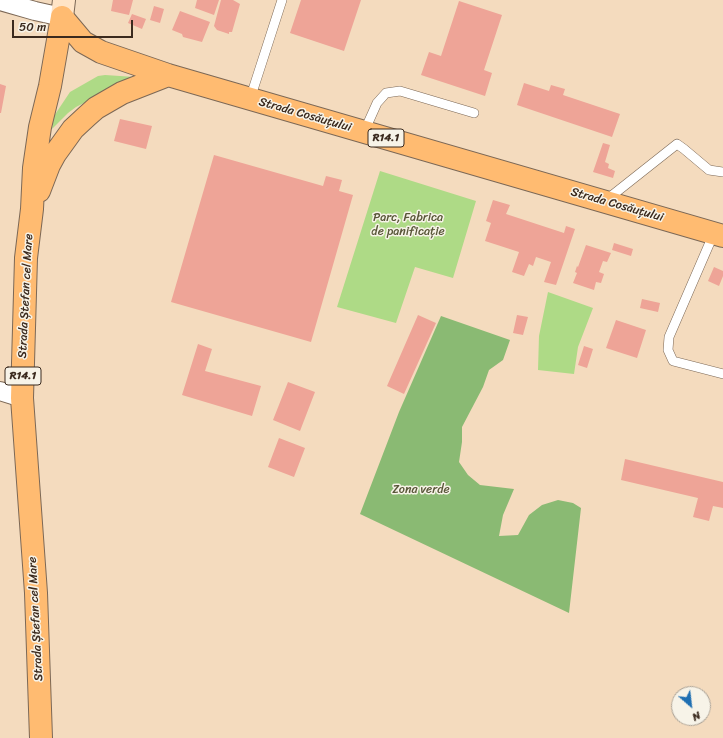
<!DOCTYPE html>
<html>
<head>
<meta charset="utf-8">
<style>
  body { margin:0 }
  #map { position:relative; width:723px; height:738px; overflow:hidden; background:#f4dbbe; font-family:Sriracha,sans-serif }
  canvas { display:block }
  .north { position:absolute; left:671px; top:686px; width:40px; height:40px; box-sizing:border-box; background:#f7f3e8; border:1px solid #aca397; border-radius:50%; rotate:152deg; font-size:11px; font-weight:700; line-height:16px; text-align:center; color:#3b2a1e }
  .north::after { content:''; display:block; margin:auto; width:14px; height:18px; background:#1f6fb2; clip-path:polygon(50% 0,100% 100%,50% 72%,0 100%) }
  .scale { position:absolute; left:12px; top:20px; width:121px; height:18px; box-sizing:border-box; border:2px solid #3b2a1e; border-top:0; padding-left:5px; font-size:12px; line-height:14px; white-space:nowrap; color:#3b2a1e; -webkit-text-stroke:3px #f7f3e8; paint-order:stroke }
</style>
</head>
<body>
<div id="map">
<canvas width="723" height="738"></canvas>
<div class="north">N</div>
<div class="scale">50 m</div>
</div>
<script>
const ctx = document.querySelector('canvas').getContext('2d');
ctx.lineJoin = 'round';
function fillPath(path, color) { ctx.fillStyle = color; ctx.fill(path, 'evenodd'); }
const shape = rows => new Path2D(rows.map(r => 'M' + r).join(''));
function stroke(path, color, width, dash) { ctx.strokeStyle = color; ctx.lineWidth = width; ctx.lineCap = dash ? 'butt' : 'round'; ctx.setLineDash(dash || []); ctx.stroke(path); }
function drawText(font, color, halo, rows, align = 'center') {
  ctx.font = font + ' Sriracha,sans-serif'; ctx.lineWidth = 3; ctx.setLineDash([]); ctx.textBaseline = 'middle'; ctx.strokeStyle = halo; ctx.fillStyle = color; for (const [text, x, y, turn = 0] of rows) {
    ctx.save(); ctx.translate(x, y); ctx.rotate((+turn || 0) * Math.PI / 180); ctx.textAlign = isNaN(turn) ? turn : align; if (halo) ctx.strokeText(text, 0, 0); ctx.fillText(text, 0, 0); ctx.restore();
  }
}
fillPath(shape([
  [105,75,135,77,76,107,68,113,52,129,54,116,70,92,98,76],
  [380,171,476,201,453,278,415,267,396,323,337,307],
  [548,292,593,308,578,347,574,374,538,370,539,336]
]), '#aeda86');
fillPath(shape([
  [441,316,510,340,503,360,489,370,483,387,462,427,462,442,459,462,468,475,480,485,514,489,503,515,499,536,518,535,529,515,542,505,558,500,573,503,581,508,569,613,360,514,399,412]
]), '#8aba73');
fillPath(shape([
  [113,0,133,0,129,15,111,11],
  [197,0,219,0,214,15,195,8],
  [221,0,233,0,240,4,232,32,229,32,229,34,217,30,214,26],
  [301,0,361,0,344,51,290,33],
  [459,1,502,15,484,70,492,73,485,96,421,75,429,52,441,56],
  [154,6,164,9,160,23,150,20],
  [180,11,210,22,202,42,183,37,182,34,172,30],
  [132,14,146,19,142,29,128,23],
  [524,83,549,91,551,85,565,89,563,95,620,114,612,137,517,105],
  [0,84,6,86,1,113,0,113],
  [120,119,152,126,146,149,114,141],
  [603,143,610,145,605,162,609,164,608,168,615,171,613,178,593,172],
  [214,155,323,186,326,176,342,180,339,191,353,195,311,342,171,302],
  [493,200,510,205,506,214,564,233,566,226,575,229,556,285,544,282,551,262,536,257,533,266,529,264,524,276,512,272,519,252,485,241,491,223,486,221],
  [614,243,633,249,631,256,612,250],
  [586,245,611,253,607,262,603,261,599,272,604,274,601,283,596,282,594,290,573,283,577,273,575,272,577,266,578,267],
  [714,267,723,271,723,276,719,286,708,281],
  [642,299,660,303,658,312,640,308],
  [418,315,436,323,404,394,387,386],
  [517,315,528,317,523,335,513,333],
  [616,320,646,330,637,358,606,348],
  [198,344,212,349,205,371,261,386,252,416,182,395],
  [584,346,593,349,587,368,578,365],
  [288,382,315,392,300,431,273,420],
  [279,438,305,448,294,477,268,467],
  [625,459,723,482,723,508,713,506,709,521,693,517,698,498,621,480]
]), '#eea497');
const service = shape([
  [250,99,282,0],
  [364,132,377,103,386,93,400,91,474,113],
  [605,201,677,144,684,149,709,170,723,172],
  [714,233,669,337,668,350,673,361,723,374]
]);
const minor = shape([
  [0,1,35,11,62,17],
  [0,391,22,398]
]);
const secondary = shape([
  [62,17,64,0]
]);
const primary = shape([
  [62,17,83,42,101,52,168,75,723,236],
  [39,191,49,165,55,154,73,129,87,116,96,108,122,93,168,75],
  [41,738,36,593,22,398,26,258,32,209,34,168,40,127,50,86,62,17]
]);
stroke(service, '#7c6856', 10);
stroke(minor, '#7c6856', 20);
stroke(secondary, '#7c6856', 24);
stroke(primary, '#7c6856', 24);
stroke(service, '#fff', 9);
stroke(minor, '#fff', 18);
stroke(secondary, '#ffe4c6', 22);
stroke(primary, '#ffbb71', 22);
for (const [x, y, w] of [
  [386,138,36],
  [23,376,36]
]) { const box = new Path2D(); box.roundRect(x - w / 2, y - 9, w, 18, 3); ctx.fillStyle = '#f7f3e8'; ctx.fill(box); stroke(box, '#3b2a1e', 1); }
drawText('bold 11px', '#3b2a1e', null, [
  ["R14.1",386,138],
  ["R14.1",23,376]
]);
drawText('12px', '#3b2a1e', '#f7f3e8', [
  ["Strada Cosăuțului",305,115,16],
  ["Strada Cosăuțului",617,205,16],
  ["Strada Ștefan cel Mare",26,296,-87],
  ["Strada Ștefan cel Mare",36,619,-93]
]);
drawText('12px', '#585638', '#f7f3e8', [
  ["Parc, Fabrica",408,218],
  ["de panificație",408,232],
  ["Zona verde",421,490]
]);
</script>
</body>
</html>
